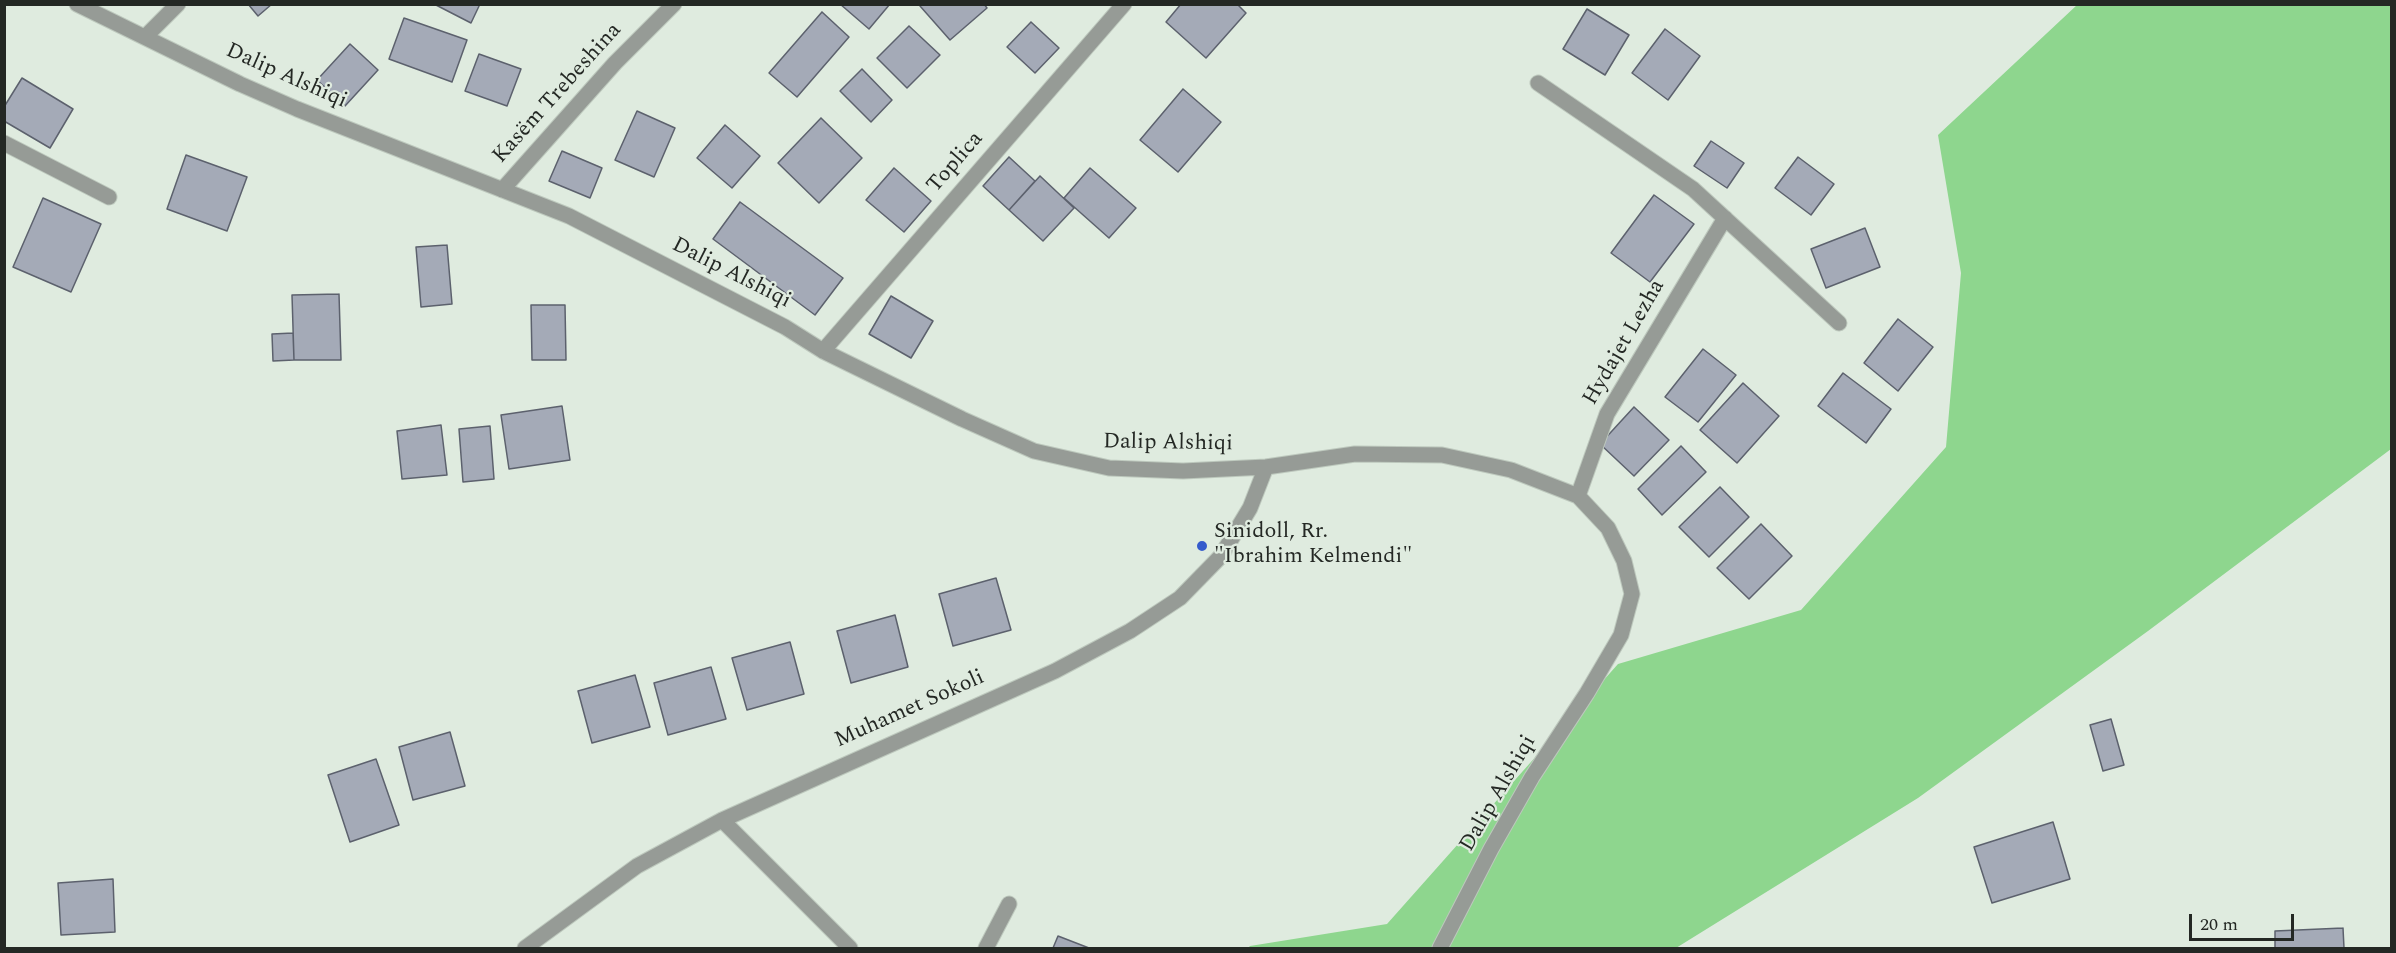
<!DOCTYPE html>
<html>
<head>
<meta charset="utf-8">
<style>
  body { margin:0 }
  #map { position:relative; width:2396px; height:953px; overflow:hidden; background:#dfebdf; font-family:Spectral,serif }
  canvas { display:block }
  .frame { position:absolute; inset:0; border:6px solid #242824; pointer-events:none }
  .scale { position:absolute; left:2189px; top:914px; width:105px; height:27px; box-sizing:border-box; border:3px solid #242824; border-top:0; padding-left:8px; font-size:18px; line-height:21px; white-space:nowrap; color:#242824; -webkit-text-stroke:4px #dfebdf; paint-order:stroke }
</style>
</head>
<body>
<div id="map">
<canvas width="2396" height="953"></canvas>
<div class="frame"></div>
<div class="scale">20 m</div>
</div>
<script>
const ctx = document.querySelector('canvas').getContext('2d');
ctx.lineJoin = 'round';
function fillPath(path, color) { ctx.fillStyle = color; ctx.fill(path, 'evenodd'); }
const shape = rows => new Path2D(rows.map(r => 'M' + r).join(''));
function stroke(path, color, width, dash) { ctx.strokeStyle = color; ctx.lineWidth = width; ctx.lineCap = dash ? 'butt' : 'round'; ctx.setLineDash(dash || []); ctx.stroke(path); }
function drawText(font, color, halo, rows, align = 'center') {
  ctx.font = font + ' Spectral,serif'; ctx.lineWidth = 4.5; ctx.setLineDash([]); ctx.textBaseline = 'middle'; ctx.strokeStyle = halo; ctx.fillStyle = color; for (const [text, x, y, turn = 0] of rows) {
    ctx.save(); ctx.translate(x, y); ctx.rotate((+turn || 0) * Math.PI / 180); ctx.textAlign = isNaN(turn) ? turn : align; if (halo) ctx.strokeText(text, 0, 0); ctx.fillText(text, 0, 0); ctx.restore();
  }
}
fillPath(shape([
  [2077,5,2391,5,2391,449,2148,631,1918,798,1676,948,1248,948,1250,946,1387,924,1618,664,1801,610,1946,447,1961,273,1938,135]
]), '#8ed68e');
const building = shape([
  [248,4,272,4,258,16,248,4],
  [434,4,480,4,471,23,434,4],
  [840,4,890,4,869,29,840,4],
  [922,4,984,4,987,8,950,40,920,6,922,4],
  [1181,4,1237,4,1246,13,1206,58,1166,22,1181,4],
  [1587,9,1629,35,1605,75,1563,49,1587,9],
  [822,12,849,37,797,97,769,73,822,12],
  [404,18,467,40,452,82,389,59,404,18],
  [1031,22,1059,48,1035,73,1007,47,1031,22],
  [909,26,940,55,907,88,877,58,909,26],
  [1665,29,1700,56,1668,100,1632,73,1665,29],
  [350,44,378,70,345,106,317,80,350,44],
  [479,54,521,69,507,106,465,91,479,54],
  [862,69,892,100,871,122,840,91,862,69],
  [22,78,73,109,50,148,4,121,4,107,22,78],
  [1183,89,1221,122,1178,172,1140,140,1183,89],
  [637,111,675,128,654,177,615,160,637,111],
  [821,118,862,158,819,203,778,163,821,118],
  [725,125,760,156,732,188,697,158,725,125],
  [1711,141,1744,163,1727,188,1694,166,1711,141],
  [562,151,602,168,590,198,549,181,562,151],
  [186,155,247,177,227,231,167,209,186,155],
  [1009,157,1035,181,1009,210,983,186,1009,157],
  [1798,157,1834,184,1811,215,1775,188,1798,157],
  [894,168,931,201,904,232,866,200,894,168],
  [1090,168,1136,208,1109,238,1064,198,1090,168],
  [1040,176,1074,208,1043,241,1009,210,1040,176],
  [1654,195,1694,224,1650,282,1611,253,1654,195],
  [43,198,101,224,71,292,13,267,43,198],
  [740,202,843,278,815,315,713,239,740,202],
  [1865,228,1880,267,1826,288,1811,249,1865,228],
  [447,245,452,304,421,307,416,247,447,245],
  [339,294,341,360,294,360,292,295,339,294],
  [891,296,933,321,911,358,869,334,891,296],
  [531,305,565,305,566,360,532,360,531,305],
  [1898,319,1933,347,1898,391,1864,363,1898,319],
  [293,333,294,360,273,361,272,334,293,333],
  [1703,349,1736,375,1698,422,1665,397,1703,349],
  [1843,373,1891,409,1866,443,1818,406,1843,373],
  [1743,383,1779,416,1737,463,1700,430,1743,383],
  [562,406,570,460,509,469,501,415,562,406],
  [1634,407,1669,440,1634,476,1600,444,1634,407],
  [441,425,447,475,402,479,397,431,441,425],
  [490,426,494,479,463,482,459,429,490,426],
  [1681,446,1706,472,1662,515,1638,489,1681,446],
  [1720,487,1749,517,1709,557,1679,527,1720,487],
  [1761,524,1792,556,1749,599,1717,568,1761,524],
  [996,578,1011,630,953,646,939,594,996,578],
  [895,615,908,667,851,683,837,631,895,615],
  [790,642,804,694,747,710,732,658,790,642],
  [711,667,726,719,668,735,654,683,711,667],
  [635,675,650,727,592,743,578,691,635,675],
  [2111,719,2124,765,2103,771,2090,725,2111,719],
  [450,732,465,786,413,800,399,747,450,732],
  [376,759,399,825,350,842,328,775,376,759],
  [2053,822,2070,879,1992,903,1974,847,2053,822],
  [113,879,115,932,61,935,58,883,113,879],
  [2343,928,2344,948,2275,948,2275,931,2343,928],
  [1058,936,1089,948,1053,948,1058,936]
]);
fillPath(building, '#a4aab7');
stroke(building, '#5c616d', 1.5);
const minor = shape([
  [77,4,240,84,297,109,569,216,785,327,823,351,962,419,1034,451,1109,468,1183,471,1266,467,1355,454,1442,455,1511,470,1578,496,1608,528,1624,561,1632,594,1621,635,1587,693,1532,777,1491,849,1440,948],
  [145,37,178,4],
  [1538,83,1693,189,1839,323],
  [4,143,109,197],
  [502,190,615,63,674,4],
  [823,351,1124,4],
  [1578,496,1607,414,1725,218],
  [722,820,850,948],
  [525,948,637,866,722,820,1055,671,1130,631,1180,598,1221,556,1250,508,1266,467],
  [986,948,1009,904]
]);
stroke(minor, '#bdc8bd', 17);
stroke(minor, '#969b96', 15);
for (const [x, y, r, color] of [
  [1202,546,6,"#355bcc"]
]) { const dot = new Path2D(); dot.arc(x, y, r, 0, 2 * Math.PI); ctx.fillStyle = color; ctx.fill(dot); stroke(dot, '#dfebdf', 2); }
drawText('22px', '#242824', '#dfebdf', [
  ["Dalip Alshiqi",286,77,24],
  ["Kasëm Trebeshina",558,94,-48],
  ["Toplica",956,163,-49],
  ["Dalip Alshiqi",731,274,27],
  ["Hydajet Lezha",1625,343,-60],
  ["Dalip Alshiqi",1168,444,1],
  ["Muhamet Sokoli",910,710,-24],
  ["Dalip Alshiqi",1499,794,-60]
]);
drawText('22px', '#242824', '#dfebdf', [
  ["Sinidoll, Rr.",1214,533],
  ["\"Ibrahim Kelmendi\"",1214,558]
], 'left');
</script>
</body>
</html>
